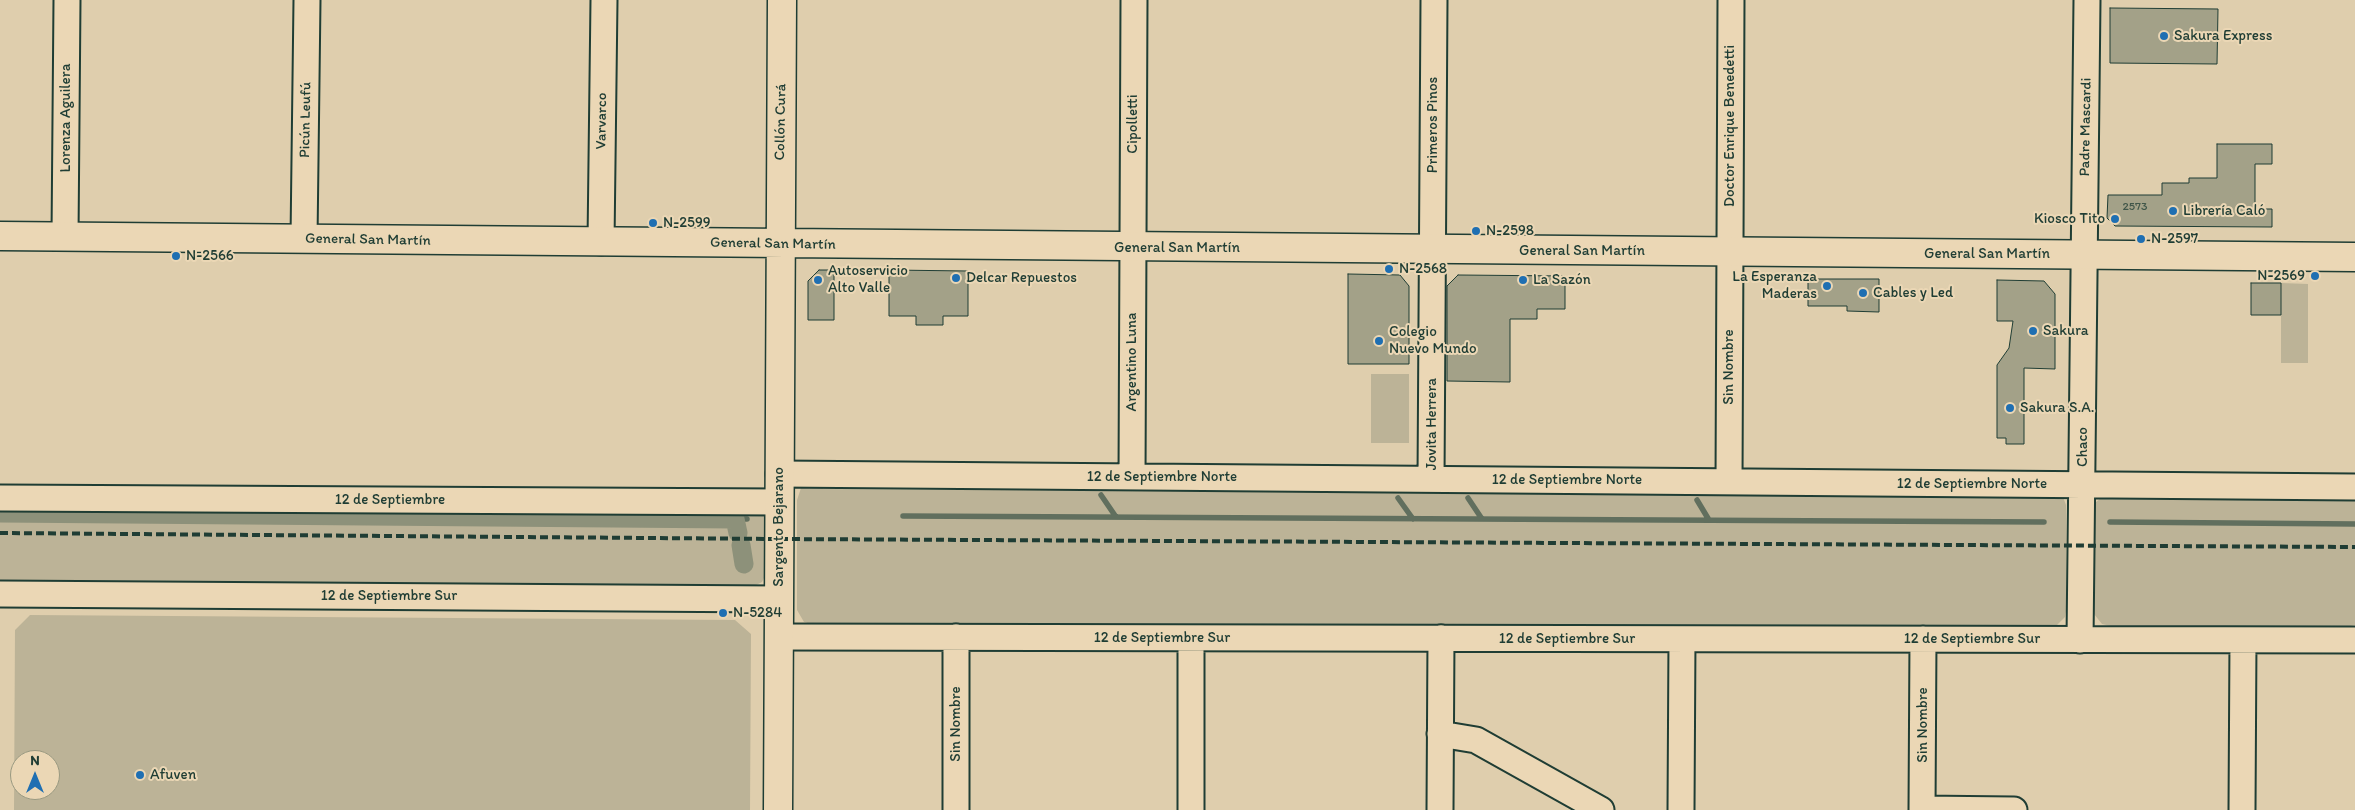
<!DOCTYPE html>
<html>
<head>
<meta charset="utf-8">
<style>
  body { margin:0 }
  #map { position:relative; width:2355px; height:810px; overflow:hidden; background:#dfcead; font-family:Itim,sans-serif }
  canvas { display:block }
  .north { position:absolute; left:10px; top:750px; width:50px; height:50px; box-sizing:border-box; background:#ebd7b5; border:1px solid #999981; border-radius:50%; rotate:0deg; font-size:14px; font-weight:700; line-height:20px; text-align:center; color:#1f3d34 }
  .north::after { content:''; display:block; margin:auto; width:18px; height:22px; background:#1f6fb2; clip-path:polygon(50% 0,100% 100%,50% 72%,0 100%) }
</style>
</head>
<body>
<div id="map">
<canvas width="2355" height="810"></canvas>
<div class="north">N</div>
</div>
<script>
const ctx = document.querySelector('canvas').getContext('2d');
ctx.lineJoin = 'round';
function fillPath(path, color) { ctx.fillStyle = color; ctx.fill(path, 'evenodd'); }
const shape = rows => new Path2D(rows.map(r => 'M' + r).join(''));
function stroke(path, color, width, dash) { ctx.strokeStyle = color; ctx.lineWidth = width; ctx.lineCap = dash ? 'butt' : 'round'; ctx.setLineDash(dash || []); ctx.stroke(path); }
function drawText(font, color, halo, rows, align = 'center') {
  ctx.font = font + ' Itim,sans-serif'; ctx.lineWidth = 4; ctx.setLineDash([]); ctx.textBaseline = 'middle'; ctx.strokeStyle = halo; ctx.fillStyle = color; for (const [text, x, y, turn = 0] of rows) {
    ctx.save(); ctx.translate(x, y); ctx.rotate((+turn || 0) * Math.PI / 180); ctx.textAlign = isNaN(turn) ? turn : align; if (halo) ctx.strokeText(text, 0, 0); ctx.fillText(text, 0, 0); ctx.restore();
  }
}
fillPath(shape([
  [2281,283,2308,284,2308,363,2281,363],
  [1371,374,1409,374,1409,443,1371,443],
  [818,480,823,489,1942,497,1949,490,2063,497,2066,505,2066,611,2065,617,2057,625,2041,628,815,625,804,622,797,610,797,500,802,485],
  [2105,495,2355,496,2355,625,2346,627,2115,627,2102,624,2094,614,2094,513,2096,502],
  [0,503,766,509,766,574,762,582,752,587,0,582],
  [30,615,735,620,751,634,750,810,14,810,15,630],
  [20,760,50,760,50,790,20,790]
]), '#bcb397');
stroke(shape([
  [1101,495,1116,517],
  [1398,498,1413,519],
  [1468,498,1482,519],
  [1697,500,1709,520],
  [903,516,2044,522],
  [735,519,747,519],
  [2110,522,2355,524]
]), '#616f5e', 5.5);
stroke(shape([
  [0,513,735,519,738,533],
  [741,545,744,564]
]), '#8d917a', 19);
const building = shape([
  [2110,8,2218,9,2217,64,2110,63,2110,8],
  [2217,144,2272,144,2272,164,2255,164,2255,209,2272,209,2272,227,2115,226,2107,218,2108,195,2162,195,2162,183,2189,183,2189,178,2217,178,2217,144],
  [819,270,834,270,834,320,808,320,808,281,819,270],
  [889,270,968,271,968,316,943,316,943,325,916,325,916,316,889,316,889,270],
  [1348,274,1400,275,1409,286,1409,364,1348,364,1348,274],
  [1458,275,1565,276,1565,309,1537,309,1537,319,1510,319,1510,382,1447,381,1447,286,1458,275],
  [1808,279,1879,279,1879,312,1847,311,1847,306,1808,306,1808,279],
  [1997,280,2044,281,2055,294,2055,369,2024,368,2024,444,2006,444,2006,438,1997,438,1997,365,2009,348,2013,321,1997,321,1997,280],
  [2251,283,2281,283,2281,315,2251,315,2251,283]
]);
fillPath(building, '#a3a188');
stroke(building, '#1f3d34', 1);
const minor = shape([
  [65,237,67,0],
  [304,239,307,0],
  [601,242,604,0],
  [779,474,2355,487],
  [1132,477,1134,0],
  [1431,479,1434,0],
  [1729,482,1731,0],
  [0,498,779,502],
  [0,594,779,599],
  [779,637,2355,640],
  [956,637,956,810],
  [2080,640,2087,0],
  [1440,734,1476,740,1601,810],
  [1922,809,2014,810],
  [1191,810,1191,638],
  [1440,810,1441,638],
  [1681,810,1682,639],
  [1922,810,1923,639],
  [2242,810,2243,640]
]);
const major = shape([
  [0,236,2355,257],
  [778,810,782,0]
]);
stroke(minor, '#1f3d34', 29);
stroke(major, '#1f3d34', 31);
stroke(minor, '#ebd7b5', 25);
stroke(major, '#ebd7b5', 28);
stroke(shape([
  [0,533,779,539,2355,547]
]), '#1f3d34', 4, [8, 4]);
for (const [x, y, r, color] of [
  [2164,36,5,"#1f6fb2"],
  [2173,211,5,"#1f6fb2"],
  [2115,219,5,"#1f6fb2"],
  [653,223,5,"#1f6fb2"],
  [1476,231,5,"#1f6fb2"],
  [2141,239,5,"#1f6fb2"],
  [176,256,5,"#1f6fb2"],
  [1389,269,5,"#1f6fb2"],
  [2315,276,5,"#1f6fb2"],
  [956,278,5,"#1f6fb2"],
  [818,280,5,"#1f6fb2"],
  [1523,280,5,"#1f6fb2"],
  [1827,286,5,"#1f6fb2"],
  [1863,293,5,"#1f6fb2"],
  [2033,331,5,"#1f6fb2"],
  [1379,341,5,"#1f6fb2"],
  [2010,408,5,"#1f6fb2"],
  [723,613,5,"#1f6fb2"],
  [140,775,5,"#1f6fb2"]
]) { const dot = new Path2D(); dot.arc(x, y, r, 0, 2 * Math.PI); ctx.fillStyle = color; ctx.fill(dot); stroke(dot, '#ebd7b5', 2); }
drawText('12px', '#405649', null, [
  ["2573",2135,207]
]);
drawText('15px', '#1f3d34', '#ebd7b5', [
  ["Sakura Express",2174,36],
  ["Librería Caló",2183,211],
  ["Kiosco Tito",2105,219,"right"],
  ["N-2599",663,223],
  ["N-2598",1486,231],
  ["N-2597",2151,239],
  ["N-2566",186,256],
  ["N-2568",1399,269],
  ["Autoservicio",828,271],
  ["Alto Valle",828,288],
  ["N-2569",2305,276,"right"],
  ["La Esperanza",1817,277,"right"],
  ["Maderas",1817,294,"right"],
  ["Delcar Repuestos",966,278],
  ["La Sazón",1533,280],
  ["Cables y Led",1873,293],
  ["Sakura",2043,331],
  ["Colegio",1389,332],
  ["Nuevo Mundo",1389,349],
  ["Sakura S.A.",2020,408],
  ["N-5284",733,613],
  ["Afuven",150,775]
], 'left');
drawText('15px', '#1f3d34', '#ebd7b5', [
  ["Lorenza Aguilera",66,118,-90],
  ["Picún Leufú",306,120,-89],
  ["Varvarco",602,121,-89],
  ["Collón Curá",781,122,-89],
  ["Cipolletti",1133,124,-90],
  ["Primeros Pinos",1433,125,-90],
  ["Doctor Enrique Benedetti",1730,126,-90],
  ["Padre Mascardi",2086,127,-89],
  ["General San Martín",368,240,1],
  ["General San Martín",773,244,1],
  ["General San Martín",1177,248],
  ["General San Martín",1582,251],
  ["General San Martín",1987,254],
  ["Argentino Luna",1132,362,-90],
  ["Sin Nombre",1729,367,-90],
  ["Jovita Herrera",1432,424,-90],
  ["Chaco",2083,447,-90],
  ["12 de Septiembre Norte",1162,477],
  ["12 de Septiembre Norte",1567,480],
  ["12 de Septiembre Norte",1972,484],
  ["12 de Septiembre",390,500],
  ["Sargento Bejarano",779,527,-90],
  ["12 de Septiembre Sur",389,596],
  ["12 de Septiembre Sur",1162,638],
  ["12 de Septiembre Sur",1567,639],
  ["12 de Septiembre Sur",1972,639],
  ["Sin Nombre",956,724,-90],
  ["Sin Nombre",1923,725,-90]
]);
</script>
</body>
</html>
